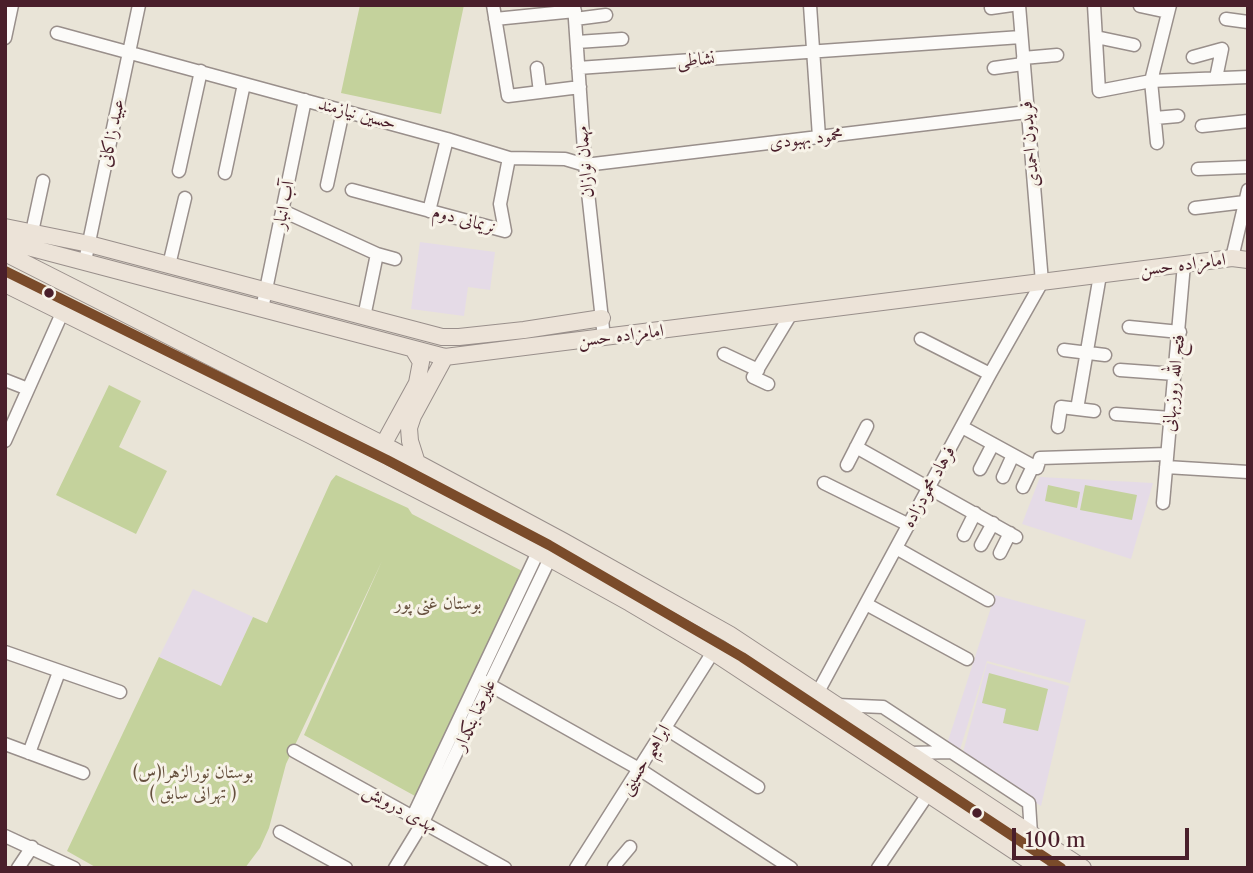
<!DOCTYPE html>
<html>
<head>
<meta charset="utf-8">
<style>
  body { margin:0 }
  #map { position:relative; width:1253px; height:873px; overflow:hidden; background:#e9e4d7; font-family:"Libre Caslon Text",serif }
  canvas { display:block }
  .frame { position:absolute; inset:0; border:7px solid #4a1f2b; pointer-events:none }
  .scale { position:absolute; left:1012px; top:828px; width:177px; height:32px; box-sizing:border-box; border:4px solid #4a1f2b; border-top:0; padding-left:9px; font-size:21px; line-height:24px; white-space:nowrap; color:#4a1f2b; -webkit-text-stroke:5px #f7f3e8; paint-order:stroke }
</style>
</head>
<body>
<div id="map">
<canvas width="1253" height="873"></canvas>
<div class="frame"></div>
<div class="scale">100 m</div>
</div>
<script>
const ctx = document.querySelector('canvas').getContext('2d');
ctx.lineJoin = 'round';
function fillPath(path, color) { ctx.fillStyle = color; ctx.fill(path, 'evenodd'); }
const shape = rows => new Path2D(rows.map(r => 'M' + r).join(''));
function stroke(path, color, width, dash) { ctx.strokeStyle = color; ctx.lineWidth = width; ctx.lineCap = dash ? 'butt' : 'round'; ctx.setLineDash(dash || []); ctx.stroke(path); }
function drawText(font, color, halo, rows, align = 'center') {
  ctx.font = font + ' "Libre Caslon Text",Amiri,serif'; ctx.lineWidth = 6; ctx.setLineDash([]); ctx.textBaseline = 'middle'; ctx.strokeStyle = halo; ctx.fillStyle = color; for (const [text, x, y, turn = 0] of rows) {
    ctx.save(); ctx.translate(x, y); ctx.rotate((+turn || 0) * Math.PI / 180); ctx.textAlign = isNaN(turn) ? turn : align; if (halo) ctx.strokeText(text, 0, 0); ctx.fillText(text, 0, 0); ctx.restore();
  }
}
fillPath(shape([
  [420,242,495,252,490,290,468,287,464,316,411,309],
  [1040,477,1153,483,1131,559,1022,524],
  [193,589,253,617,221,686,159,657],
  [995,595,1086,620,1070,683,987,661,959,753,947,744],
  [987,663,1069,686,1041,806,962,756]
]), '#e5dbe7');
fillPath(shape([
  [360,5,464,5,441,114,341,93],
  [109,385,141,401,119,447,167,471,136,534,56,495],
  [336,475,408,508,412,514,528,574,415,796,304,735,382,561,286,764,269,828,260,848,245,868,97,868,67,851,159,657,221,686,253,617,267,623,331,481],
  [1048,485,1080,492,1077,508,1045,501],
  [1085,485,1137,495,1132,520,1080,510],
  [989,673,1048,689,1038,731,1003,723,1006,709,982,703]
]), '#c4d29c');
const minor = shape([
  [493,5,508,96,580,87],
  [574,5,585,165,604,338],
  [810,5,819,137],
  [1094,5,1099,91,1151,81,1248,77],
  [1140,6,1168,12],
  [991,8,1012,5],
  [495,19,575,11],
  [575,19,606,15],
  [1226,19,1248,22],
  [57,33,447,139,509,158,565,159,585,165,1027,112],
  [1096,37,1134,45],
  [5,38,12,5],
  [577,42,622,39],
  [1193,57,1222,49,1216,78],
  [1023,58,1057,55],
  [537,68,540,92],
  [578,68,1021,37],
  [994,68,1023,64],
  [1155,118,1178,116],
  [1202,126,1248,121],
  [1157,143,1151,81,1170,5],
  [1198,169,1248,167],
  [179,171,201,71],
  [225,173,244,84],
  [327,185,343,111],
  [352,190,505,231,500,204,509,158],
  [1195,208,1245,202],
  [283,211,377,254,395,259],
  [429,211,447,139],
  [32,232,43,181],
  [1232,258,1248,190],
  [85,261,139,5],
  [169,265,185,198],
  [262,309,305,100],
  [364,317,377,254],
  [1129,327,1180,332],
  [921,339,990,374],
  [1064,350,1105,355],
  [724,354,758,370],
  [1120,370,1175,374],
  [5,380,28,389],
  [768,384,753,377,791,314],
  [1077,409,1100,275],
  [1116,414,1171,418],
  [962,427,1037,468,1040,458,1167,454],
  [1058,427,1061,407,1094,411],
  [5,441,63,311],
  [856,447,1016,537],
  [847,465,867,426],
  [1166,467,1248,472],
  [980,469,993,444],
  [1003,477,1013,455],
  [824,483,909,525],
  [1023,487,1033,466],
  [1163,503,1184,264],
  [964,535,975,513],
  [981,545,993,523],
  [896,548,988,600],
  [1000,553,1010,533],
  [866,604,967,659],
  [5,652,120,692],
  [479,679,639,769,791,868],
  [818,692,990,374,1042,282,1019,5],
  [837,705,883,707,1029,803,1031,834],
  [665,728,758,787],
  [5,744,83,773],
  [294,751,505,868],
  [29,753,59,672],
  [910,753,951,752],
  [413,816,538,552],
  [280,832,346,868],
  [5,836,74,868],
  [614,866,630,847],
  [18,868,32,847],
  [395,868,423,822,550,558],
  [576,868,713,652],
  [878,868,928,794]
]);
const major = shape([
  [5,227,89,244,442,337,459,337,524,330,602,318],
  [5,241,445,357,1232,258,1248,260],
  [5,253,386,446,563,541,729,634,1083,868],
  [5,284,310,435,538,552,630,603,713,652,1040,868],
  [383,445,417,383,421,362,413,349],
  [417,463,410,441,409,428,413,416,445,357]
]);
stroke(minor, '#998f8b', 15);
stroke(major, '#998f8b', 18);
stroke(minor, '#fcfbf9', 12);
stroke(major, '#ece3d8', 16);
stroke(shape([
  [5,271,387,460,549,545,742,657,1061,868]
]), '#7a4b2a', 10);
for (const [x, y, r, color] of [
  [49,293,6,"#4a1f2b"],
  [977,813,6,"#4a1f2b"]
]) { const dot = new Path2D(); dot.arc(x, y, r, 0, 2 * Math.PI); ctx.fillStyle = color; ctx.fill(dot); stroke(dot, '#f7f3e8', 2.5); }
drawText('18px', '#4a1f2b', '#f7f3e8', [
  ["نشاطی",696,60,-4],
  ["حسین نیازمند",357,114,15],
  ["عبید زاکانی",112,133,-78],
  ["محمود بهبودی",806,139,-7],
  ["فریدون احمدی",1030,144,-95],
  ["مهمان نوازان",585,162,-95],
  ["آب انبار",284,205,-79],
  ["نریمانی دوم",464,220,15],
  ["امامزاده حسن",1183,265,-7],
  ["امامزاده حسن",621,336,-7],
  ["فتح الله روزبهانی",1174,383,-84],
  ["فرهاد محمودزاده",929,487,-61],
  ["علیرضا بنکدار",475,715,-65],
  ["ابراهیم حسینی",645,760,-58],
  ["مهدی درویش",400,809,29]
]);
drawText('18px', '#66503e', '#f7f3e8', [
  ["بوستان غنی پور",438,604],
  ["بوستان نورالزهرا(س)",193,773],
  ["( تهرانی سابق )",193,794]
]);
</script>
</body>
</html>
